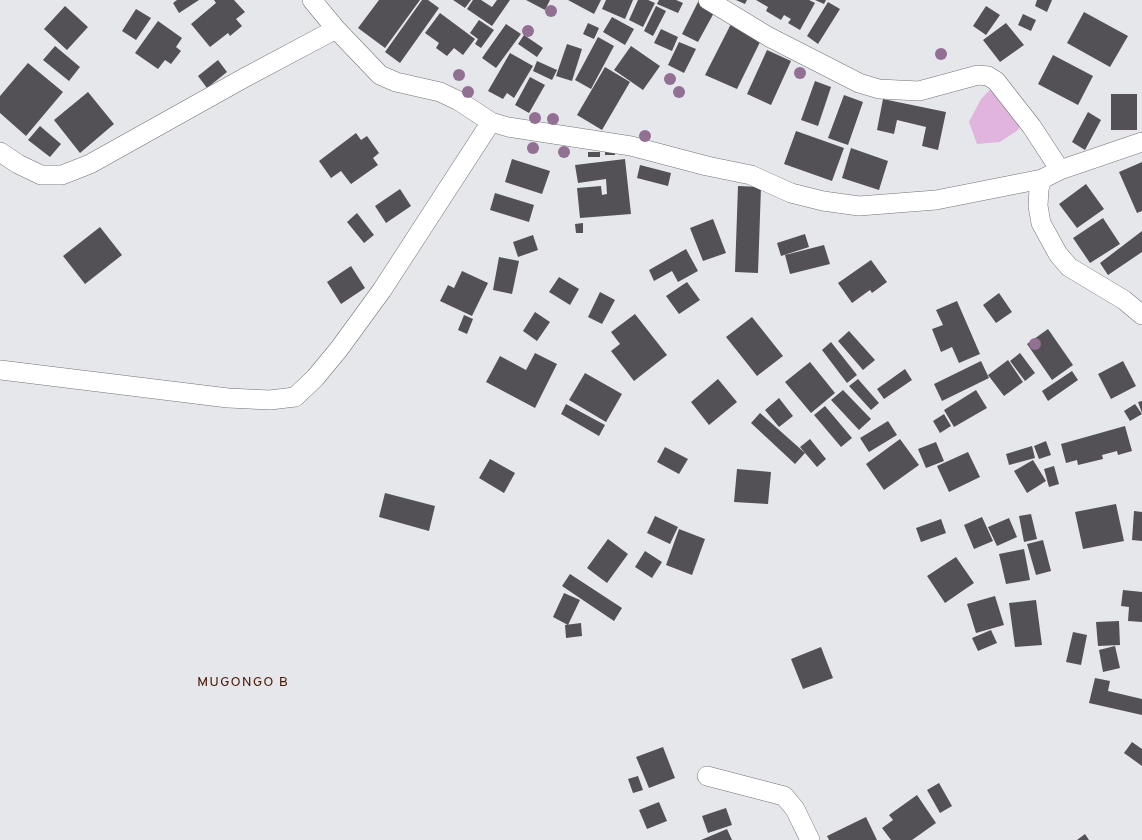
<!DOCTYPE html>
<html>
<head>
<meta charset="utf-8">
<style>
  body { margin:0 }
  canvas { display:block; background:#e6e7eb }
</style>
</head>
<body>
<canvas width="1142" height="840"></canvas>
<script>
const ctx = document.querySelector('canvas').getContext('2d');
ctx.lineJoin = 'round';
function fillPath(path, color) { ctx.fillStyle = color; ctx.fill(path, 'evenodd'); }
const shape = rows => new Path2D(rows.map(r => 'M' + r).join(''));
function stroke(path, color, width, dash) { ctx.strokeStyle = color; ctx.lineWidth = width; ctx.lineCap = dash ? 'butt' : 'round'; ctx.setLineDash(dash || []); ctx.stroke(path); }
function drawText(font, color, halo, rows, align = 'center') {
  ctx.font = font + ' Overpass,sans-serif'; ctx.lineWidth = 4; ctx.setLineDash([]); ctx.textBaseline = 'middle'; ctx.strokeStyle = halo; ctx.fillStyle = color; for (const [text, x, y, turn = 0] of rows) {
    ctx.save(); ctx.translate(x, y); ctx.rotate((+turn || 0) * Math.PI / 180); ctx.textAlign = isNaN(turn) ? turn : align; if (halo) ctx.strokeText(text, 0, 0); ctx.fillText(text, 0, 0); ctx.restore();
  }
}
fillPath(shape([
  [995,85,1030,108,1018,130,1000,142,977,144,969,122,981,99]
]), '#e1b4dd');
fillPath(shape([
  [177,0,199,0,179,13,173,3],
  [214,0,234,0,245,12,236,19,242,26,230,36,228,33,210,47,191,24,216,3],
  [379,0,420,0,385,48,358,28],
  [422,0,428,0,439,8,400,63,385,52],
  [453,0,471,0,465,8],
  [473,0,481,0,492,7,497,0,510,0,492,26,467,9],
  [526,0,550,0,545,10],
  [568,0,601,0,594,14],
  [606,0,633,0,625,19,602,9],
  [638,0,648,0,655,3,643,27,629,20],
  [659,0,676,0,683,3,678,13,657,4],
  [699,0,716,9,698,42,682,34],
  [736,0,747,0,745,4],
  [756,0,809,0,815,3,800,30,788,23,791,19,784,15,781,20,766,11,768,7],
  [815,0,826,0,824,4],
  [1037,0,1052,0,1047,12,1035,6],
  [828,2,840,9,818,44,807,36],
  [65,6,88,27,67,50,44,29],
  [656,6,666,11,653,36,644,31],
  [986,6,1000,15,986,35,973,26],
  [136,9,151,18,136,40,122,31],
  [1084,12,1128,36,1110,67,1067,43],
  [440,13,475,39,463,55,454,48,447,56,436,48,439,43,425,33],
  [1023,14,1036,20,1031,31,1018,25],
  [612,17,634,29,625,45,603,32],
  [479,20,494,30,481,48,475,44,478,39,470,33],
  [158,21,182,38,176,47,181,51,171,64,165,60,158,69,135,53],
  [732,22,762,38,737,89,705,75],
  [588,23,599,28,594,39,583,34],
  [1006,23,1024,45,1000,62,983,40],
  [506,24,521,34,496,68,482,58],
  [661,29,678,37,672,51,654,43],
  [524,35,543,48,537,57,518,44],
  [598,37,614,46,591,89,575,80],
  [679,42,696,49,684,73,668,65],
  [567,44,582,49,572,81,556,76],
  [55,46,80,67,69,81,43,60],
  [631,46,660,66,643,90,614,70],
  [767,50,791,61,771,105,747,94],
  [510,53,533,66,514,98,507,93,503,99,488,91],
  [1053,55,1093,76,1078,105,1038,84],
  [218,60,227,72,207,88,198,76],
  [537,61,557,70,552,80,533,71],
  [28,63,63,92,26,136,0,113,0,96],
  [605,67,630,82,602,130,577,115],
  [530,77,545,85,529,113,515,105],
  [815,81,831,87,818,126,801,120],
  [88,92,114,124,80,153,54,120],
  [1111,94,1137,94,1137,130,1111,130],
  [844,95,863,102,848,145,828,138],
  [883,99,946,112,938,150,922,146,926,127,897,120,894,134,877,130],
  [1088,112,1101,120,1085,150,1072,142],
  [40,126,61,144,50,157,28,140],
  [796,131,844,148,832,181,784,164],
  [356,133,361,140,367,136,379,153,373,158,378,165,351,184,341,171,331,178,319,161],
  [851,148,888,161,879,190,842,178],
  [605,149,615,149,615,155,605,155],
  [588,152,600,152,600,157,588,157],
  [512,159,550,171,542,194,505,182],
  [625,159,631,214,580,218,577,188,601,186,602,195,607,194,606,179,578,183,575,165],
  [1142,162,1142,211,1137,213,1119,172],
  [640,165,671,173,668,186,637,178],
  [1086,184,1104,209,1077,228,1059,204],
  [738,186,761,187,758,273,735,272],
  [400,189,411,206,386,223,375,206],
  [495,193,534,205,529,222,490,210],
  [357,213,374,235,364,243,347,222],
  [1103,218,1120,244,1090,263,1073,238],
  [713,219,726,253,703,261,690,228],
  [583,223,583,233,576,233,575,224],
  [100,227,122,255,85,284,63,256],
  [1142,231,1142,252,1108,275,1100,263],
  [805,234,809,247,781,256,777,243],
  [533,235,538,250,518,257,513,242],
  [824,245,830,264,790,274,785,255],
  [686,249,698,271,678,282,672,271,654,281,649,270],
  [499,257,519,261,512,294,493,290],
  [871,260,887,282,872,293,870,290,852,303,838,283],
  [351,266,365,288,341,304,327,282],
  [462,271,488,283,472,316,440,301,448,285,454,288],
  [559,277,579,289,570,305,549,292],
  [687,282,700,300,679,314,666,296],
  [600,292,615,300,602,324,588,317],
  [999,293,1012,312,996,323,983,305],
  [957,301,980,354,959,363,952,347,941,352,932,329,943,325,936,310],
  [535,312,550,322,537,341,523,331],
  [635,314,667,355,634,381,611,351,620,344,611,332],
  [464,315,473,319,467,334,458,330],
  [752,317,783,356,757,376,726,337],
  [1048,329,1073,365,1052,380,1027,344],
  [849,331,875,360,863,370,838,341],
  [831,342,857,375,847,383,822,350],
  [535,353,557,364,535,408,486,382,500,356,526,370],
  [1020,353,1035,373,1025,381,1010,361],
  [1008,360,1023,382,1004,396,988,375],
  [981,361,989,378,942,401,934,384],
  [1123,361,1136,386,1111,399,1098,374],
  [810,362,835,393,811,413,785,382],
  [905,369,912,380,884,399,877,389],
  [1072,371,1078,380,1048,401,1042,391],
  [585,373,622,394,606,422,569,400],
  [718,379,737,402,709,425,691,402],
  [858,379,879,403,871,410,849,386],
  [843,390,871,419,859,430,831,400],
  [976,390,987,408,954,427,944,410],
  [779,398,793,416,779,427,765,410],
  [1142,401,1142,413,1138,402],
  [566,404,605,425,599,436,561,414],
  [1135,404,1142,414,1130,421,1124,411],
  [825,406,852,438,841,447,814,415],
  [760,413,805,453,795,464,751,423],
  [944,414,951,426,940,433,933,421],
  [888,421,897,435,869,452,860,438],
  [1125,426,1132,451,1118,455,1117,451,1102,455,1103,459,1078,465,1077,460,1066,463,1061,444],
  [810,439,826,459,817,467,800,447],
  [900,439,919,465,884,490,866,464],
  [1046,441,1051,455,1039,459,1034,446],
  [936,442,944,461,926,468,918,449],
  [1032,446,1035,458,1009,465,1006,454],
  [665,447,688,459,679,474,657,462],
  [968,452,980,477,949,492,937,466],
  [490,459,515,473,504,493,479,478],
  [1033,460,1046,481,1027,493,1014,471],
  [1054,466,1059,484,1049,487,1044,469],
  [737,469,771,472,768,504,734,502],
  [385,493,435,506,429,531,379,517],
  [1116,504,1124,541,1083,549,1075,512],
  [1134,511,1142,512,1142,541,1132,540],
  [1031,514,1037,539,1024,542,1019,516],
  [655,516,678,527,670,544,647,533],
  [982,517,993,541,974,549,964,525],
  [1009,518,1017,537,997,546,988,527],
  [941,519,946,533,921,542,916,528],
  [679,529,705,539,692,575,666,565],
  [608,539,628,554,607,583,587,568],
  [1043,540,1051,571,1036,575,1027,544],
  [1024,549,1030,580,1006,584,999,554],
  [645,551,662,562,652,578,635,567],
  [956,557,974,583,945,603,927,576],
  [570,574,622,608,614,621,562,586],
  [1123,590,1142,592,1142,622,1128,621,1129,607,1121,606],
  [564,593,580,600,568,625,553,617],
  [995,596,1004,625,976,633,967,604],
  [1036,600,1042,645,1015,647,1009,603],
  [1119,621,1120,645,1098,646,1096,622],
  [581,623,582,636,566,638,565,625],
  [991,630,997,643,978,651,972,638],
  [1073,632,1087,635,1081,665,1066,662],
  [1115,646,1120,668,1103,672,1099,650],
  [821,647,833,678,803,689,791,659],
  [1095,678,1110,681,1108,691,1142,699,1142,715,1089,703],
  [1132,742,1142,749,1142,766,1124,753],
  [663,747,675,778,649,788,636,757],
  [638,776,643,790,633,793,628,779],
  [939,783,952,806,940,813,927,790],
  [917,795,936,823,912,840,891,840,882,828,893,820,889,815],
  [659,802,667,821,647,829,639,810],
  [726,808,732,825,708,833,702,816],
  [866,817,877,840,829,840,827,836],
  [727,829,732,840,701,840],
  [1085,834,1089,840,1077,840]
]), '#535155');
const minor = shape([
  [312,0,336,29,380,75,396,82,440,92,459,101,491,122,508,127,631,146,707,166,751,175,791,193,823,201,859,206,936,200,1042,179,1060,170,1142,142],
  [708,0,769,37,859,83,879,89,919,91,978,75,988,76,996,81,1032,127,1060,170],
  [0,152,18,164,41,175,62,175,90,164,244,78,336,29],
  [1042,179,1039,189,1038,206,1041,223,1058,254,1069,267,1124,300,1142,315],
  [0,370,228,398,270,400,295,397,315,378,339,349,382,290,491,122],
  [707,776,784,796,795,809,810,840]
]);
stroke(minor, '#737377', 20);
stroke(minor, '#fff', 19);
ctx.fillStyle = '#927094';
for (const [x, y] of [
  [551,11],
  [528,31],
  [941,54],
  [800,73],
  [459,75],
  [670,79],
  [468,92],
  [679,92],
  [535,118],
  [553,119],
  [645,136],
  [533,148],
  [564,152],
  [1035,344]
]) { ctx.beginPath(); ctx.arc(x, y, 6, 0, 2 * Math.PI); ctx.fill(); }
ctx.letterSpacing = '1px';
drawText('14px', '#491805', '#e6e7eb', [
  ["MUGONGO B",243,683]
]);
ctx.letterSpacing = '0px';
</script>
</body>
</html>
